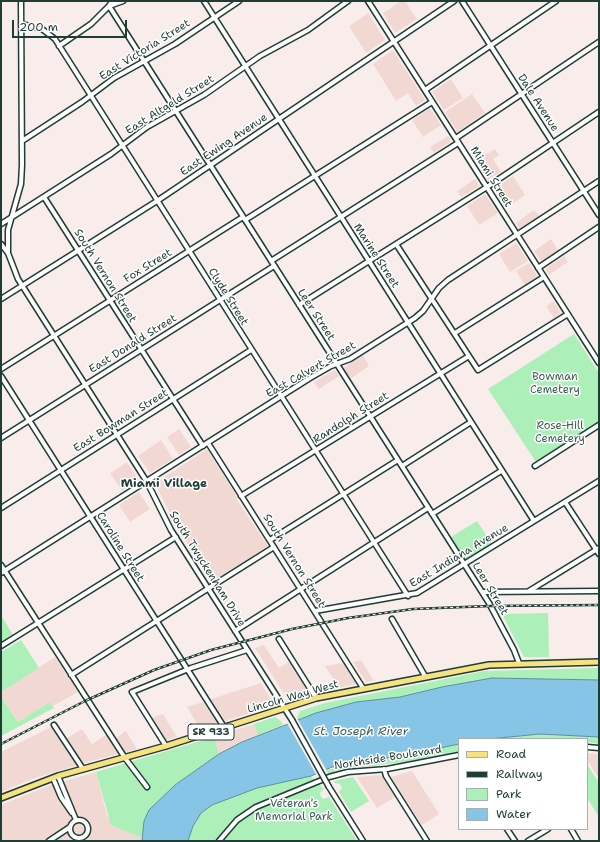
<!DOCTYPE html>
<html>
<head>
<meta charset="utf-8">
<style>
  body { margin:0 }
  #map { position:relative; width:600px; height:842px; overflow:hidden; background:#f9edeb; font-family:"Shantell Sans",sans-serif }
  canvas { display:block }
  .frame { position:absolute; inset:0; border:2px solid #1f3d34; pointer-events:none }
  .legend { position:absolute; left:458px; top:738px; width:130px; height:92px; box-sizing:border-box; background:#fff; border:1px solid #a5b1ae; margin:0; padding:5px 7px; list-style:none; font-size:12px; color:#1f3d34 }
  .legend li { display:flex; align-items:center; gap:8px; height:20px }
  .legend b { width:20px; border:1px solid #a5b1ae }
  .scale { position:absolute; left:12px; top:20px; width:115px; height:18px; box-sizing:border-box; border:2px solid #1f3d34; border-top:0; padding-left:5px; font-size:12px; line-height:14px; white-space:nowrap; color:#1f3d34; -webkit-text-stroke:3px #fff; paint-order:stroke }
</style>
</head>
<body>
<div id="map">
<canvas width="600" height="842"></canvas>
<div class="frame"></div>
<ul class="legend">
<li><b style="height:5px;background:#f6e281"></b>Road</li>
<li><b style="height:5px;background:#1f3d34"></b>Railway</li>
<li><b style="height:11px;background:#acefb9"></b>Park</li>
<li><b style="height:11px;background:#86c5e6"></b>Water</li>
</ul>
<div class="scale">200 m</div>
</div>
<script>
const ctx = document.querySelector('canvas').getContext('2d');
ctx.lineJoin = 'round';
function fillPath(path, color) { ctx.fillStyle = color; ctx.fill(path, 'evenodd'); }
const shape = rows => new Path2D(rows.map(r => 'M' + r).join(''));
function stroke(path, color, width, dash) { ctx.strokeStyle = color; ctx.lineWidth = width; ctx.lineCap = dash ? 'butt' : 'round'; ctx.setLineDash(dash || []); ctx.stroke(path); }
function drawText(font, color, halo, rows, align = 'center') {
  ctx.font = font + ' "Shantell Sans",sans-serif'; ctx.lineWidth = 3; ctx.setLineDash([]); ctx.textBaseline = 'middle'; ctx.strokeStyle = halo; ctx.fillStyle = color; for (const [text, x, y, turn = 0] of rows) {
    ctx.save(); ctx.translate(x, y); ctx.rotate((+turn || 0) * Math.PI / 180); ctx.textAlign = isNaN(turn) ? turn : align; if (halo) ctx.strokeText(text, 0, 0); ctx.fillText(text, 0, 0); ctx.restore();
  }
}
fillPath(shape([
  [401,1,405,1,417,19,395,33,383,13],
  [368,13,385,40,366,53,349,26],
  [393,50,425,100,416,106,408,93,396,101,373,64],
  [451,79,463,98,444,110,432,92],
  [472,94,485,113,457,132,445,112],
  [430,108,441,125,423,137,412,120],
  [448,136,451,141,434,153,430,147],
  [495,149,499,155,493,159,501,172,488,180,476,161],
  [513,176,525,195,506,208,494,189],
  [475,179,479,186,461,197,457,191],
  [485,194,498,213,479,225,467,206],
  [534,210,539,216,520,229,516,223],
  [551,239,558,250,541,262,534,251],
  [516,243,528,261,510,272,499,254],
  [564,256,568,262,549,275,545,269],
  [529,263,538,277,525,285,516,271],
  [554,301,561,313,554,318,546,306],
  [363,355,369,366,350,379,343,368],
  [335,370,339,376,319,389,314,382],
  [179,429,191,447,179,455,167,437],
  [161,440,173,459,150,473,138,456],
  [207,449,236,495,237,500,268,546,212,582,175,524,155,483],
  [127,462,139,480,122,491,110,473],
  [139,492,150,509,130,522,119,505],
  [264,645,279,668,290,661,310,693,288,700,255,648],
  [55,657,78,692,53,706,50,702,18,722,1,697,1,692],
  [361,660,374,681,366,682,353,662],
  [343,663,356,684,339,688,325,666],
  [261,683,275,706,225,721,211,699],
  [203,702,217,724,200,729,187,707],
  [163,714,177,737,164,741,151,718],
  [254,724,258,735,219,754,214,737],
  [53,726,78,765,35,778,1,792,1,752],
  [82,729,92,744,106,735,118,754,83,763,67,738],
  [126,731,137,749,125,752,116,738],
  [587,753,599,754,599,779,587,760],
  [412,771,439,814,422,825,391,777],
  [96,772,107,816,130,833,142,838,142,841,1,841,1,805,48,786],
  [381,775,395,797,377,808,357,777]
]), '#f2d8d3');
fillPath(shape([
  [574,334,599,373,599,422,536,462,488,389],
  [477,521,492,544,466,560,451,537],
  [548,613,549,657,524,657,502,614],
  [1,615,13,635,1,642],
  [21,640,39,668,1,692,1,652],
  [599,668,599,680,492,678,442,687,400,697,356,702,298,720,297,718,300,711,325,703,485,671],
  [1,697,18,722,50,702,54,708,1,736],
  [275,717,281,721,283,725,258,735,254,724],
  [540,734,599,737,599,744,587,742,587,739,489,739],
  [214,737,219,754,175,785,149,810,144,821,142,838,111,825,96,772],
  [459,744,459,752,411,761,354,768,328,774,326,770,417,753],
  [587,764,599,783,599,817,587,798],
  [311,776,324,789,320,793,321,797,324,799,329,797,357,841,188,841,193,826,201,813,212,805,257,788],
  [353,777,369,801,351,812,339,792,342,788,340,784,335,783,334,781]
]), '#acefb9');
const water = shape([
  [492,678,599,680,599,737,540,734,489,739,459,739,459,744,417,753,332,767,311,776,257,788,212,805,201,813,193,826,188,841,142,841,144,821,149,810,175,785,219,754,242,742,316,713,356,702,400,697,442,687,492,678]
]);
fillPath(water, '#86c5e6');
stroke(water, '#5d8f9f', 1);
fillPath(shape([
  [297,718,327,771,317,776,287,723]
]), '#f9edeb');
const minor = shape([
  [112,1,109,6,489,603,514,650,519,663],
  [204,1,534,521],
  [368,1,599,363],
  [462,1,599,215],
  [21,24,42,29,55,39,408,596],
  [59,46,91,24,109,6,123,1],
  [425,90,556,1],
  [456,138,599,42],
  [22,141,82,102,114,78,175,44,239,1],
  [44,197,203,446],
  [245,220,432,102],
  [1,224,111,154,147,127,204,95,260,56,308,30,348,1],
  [1,244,8,253,18,279,147,482,171,530,292,720],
  [396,244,478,370,568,314],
  [8,253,8,230,21,184,22,165,21,1],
  [271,261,458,143],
  [538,268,599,227],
  [1,299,157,201,454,1],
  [299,305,487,187,599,112],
  [455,333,544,277],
  [1,369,243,217],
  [1,376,224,727],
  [1,438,274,266],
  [208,443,363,688],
  [402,466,471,422],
  [535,466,599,425],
  [241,496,469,356],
  [565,502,599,554],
  [1,508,251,350],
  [432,514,501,471],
  [270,540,398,460],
  [1,565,125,758,147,787],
  [1,573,310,378,331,366,350,359,415,318,423,311,439,288,448,280,599,181],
  [529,591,599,548],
  [482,592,599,591],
  [315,611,417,593,599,481],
  [392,619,425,676],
  [235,631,428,508],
  [279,639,316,698],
  [1,646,176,537],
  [71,675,274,547],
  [54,725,83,769],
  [166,746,132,692,191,668,247,650],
  [587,747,599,748],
  [384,769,386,776,427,841],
  [58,776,76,820],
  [53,778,61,797,72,813],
  [329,787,363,841],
  '70 829a9 9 0 1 1 18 0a9 9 0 1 1-18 0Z',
  [507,829,515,841],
  [571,829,578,841],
  [49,841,70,827],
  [219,841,237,820,256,807,329,777,348,772,387,769,459,755],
  [528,841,548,829]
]);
const major = shape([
  [1,798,58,776,166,746,316,698,489,665,599,662]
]);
stroke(minor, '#1f3d34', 7);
stroke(major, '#1f3d34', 8);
stroke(minor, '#fff', 4);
stroke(major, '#f6e281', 5);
const rail = shape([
  [1,744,85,701,154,670,211,650,292,629,348,618,413,609,490,606,599,605]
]);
stroke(rail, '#1f3d34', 2.5);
stroke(rail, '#fff', 1, [3]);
const minorBridge = shape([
  [292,720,329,787]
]);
stroke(minorBridge, '#1f3d34', 7, []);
stroke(minorBridge, '#fff', 4);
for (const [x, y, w] of [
  [211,732,46]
]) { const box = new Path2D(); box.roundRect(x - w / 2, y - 8, w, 16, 3); ctx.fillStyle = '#fff'; ctx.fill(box); stroke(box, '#1f3d34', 1); }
drawText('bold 10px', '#1f3d34', null, [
  ["SR 933",211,732]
]);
drawText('11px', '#1f3d34', '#fff', [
  ["East Victoria Street",145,50,-32],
  ["Dale Avenue",538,103,57],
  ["East Altgeld Street",170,105,-32],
  ["East Ewing Avenue",224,145,-34],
  ["Miami Street",491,177,58],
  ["Marine Street",376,256,57],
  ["Fox Street",148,266,-32],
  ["South Vernon Street",105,276,58],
  ["Clyde Street",228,297,58],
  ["Leer Street",316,315,57],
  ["East Donald Street",133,344,-32],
  ["East Calvert Street",311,370,-30],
  ["Randolph Street",351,418,-32],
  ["East Bowman Street",121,421,-32],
  ["Caroline Street",120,547,58],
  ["East Indiana Avenue",459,556,-31],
  ["South Vernon Street",294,561,58],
  ["South Twyckenham Drive",207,569,58],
  ["Leer Street",490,589,59],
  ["Lincoln Way West",293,697,-16],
  ["Northside Boulevard",388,758,-9]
]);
drawText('11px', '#3b614f', '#fff', [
  ["Bowman",555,377],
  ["Cemetery",555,390],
  ["Rose-Hill",560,426],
  ["Cemetery",560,439],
  ["Veteran's",294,804],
  ["Memorial Park",294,817]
]);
drawText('bold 12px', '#1f3d34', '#fff', [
  ["Miami Village",164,484]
]);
drawText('italic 12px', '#395f60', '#fff', [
  ["St. Joseph River",361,732]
]);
</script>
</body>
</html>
